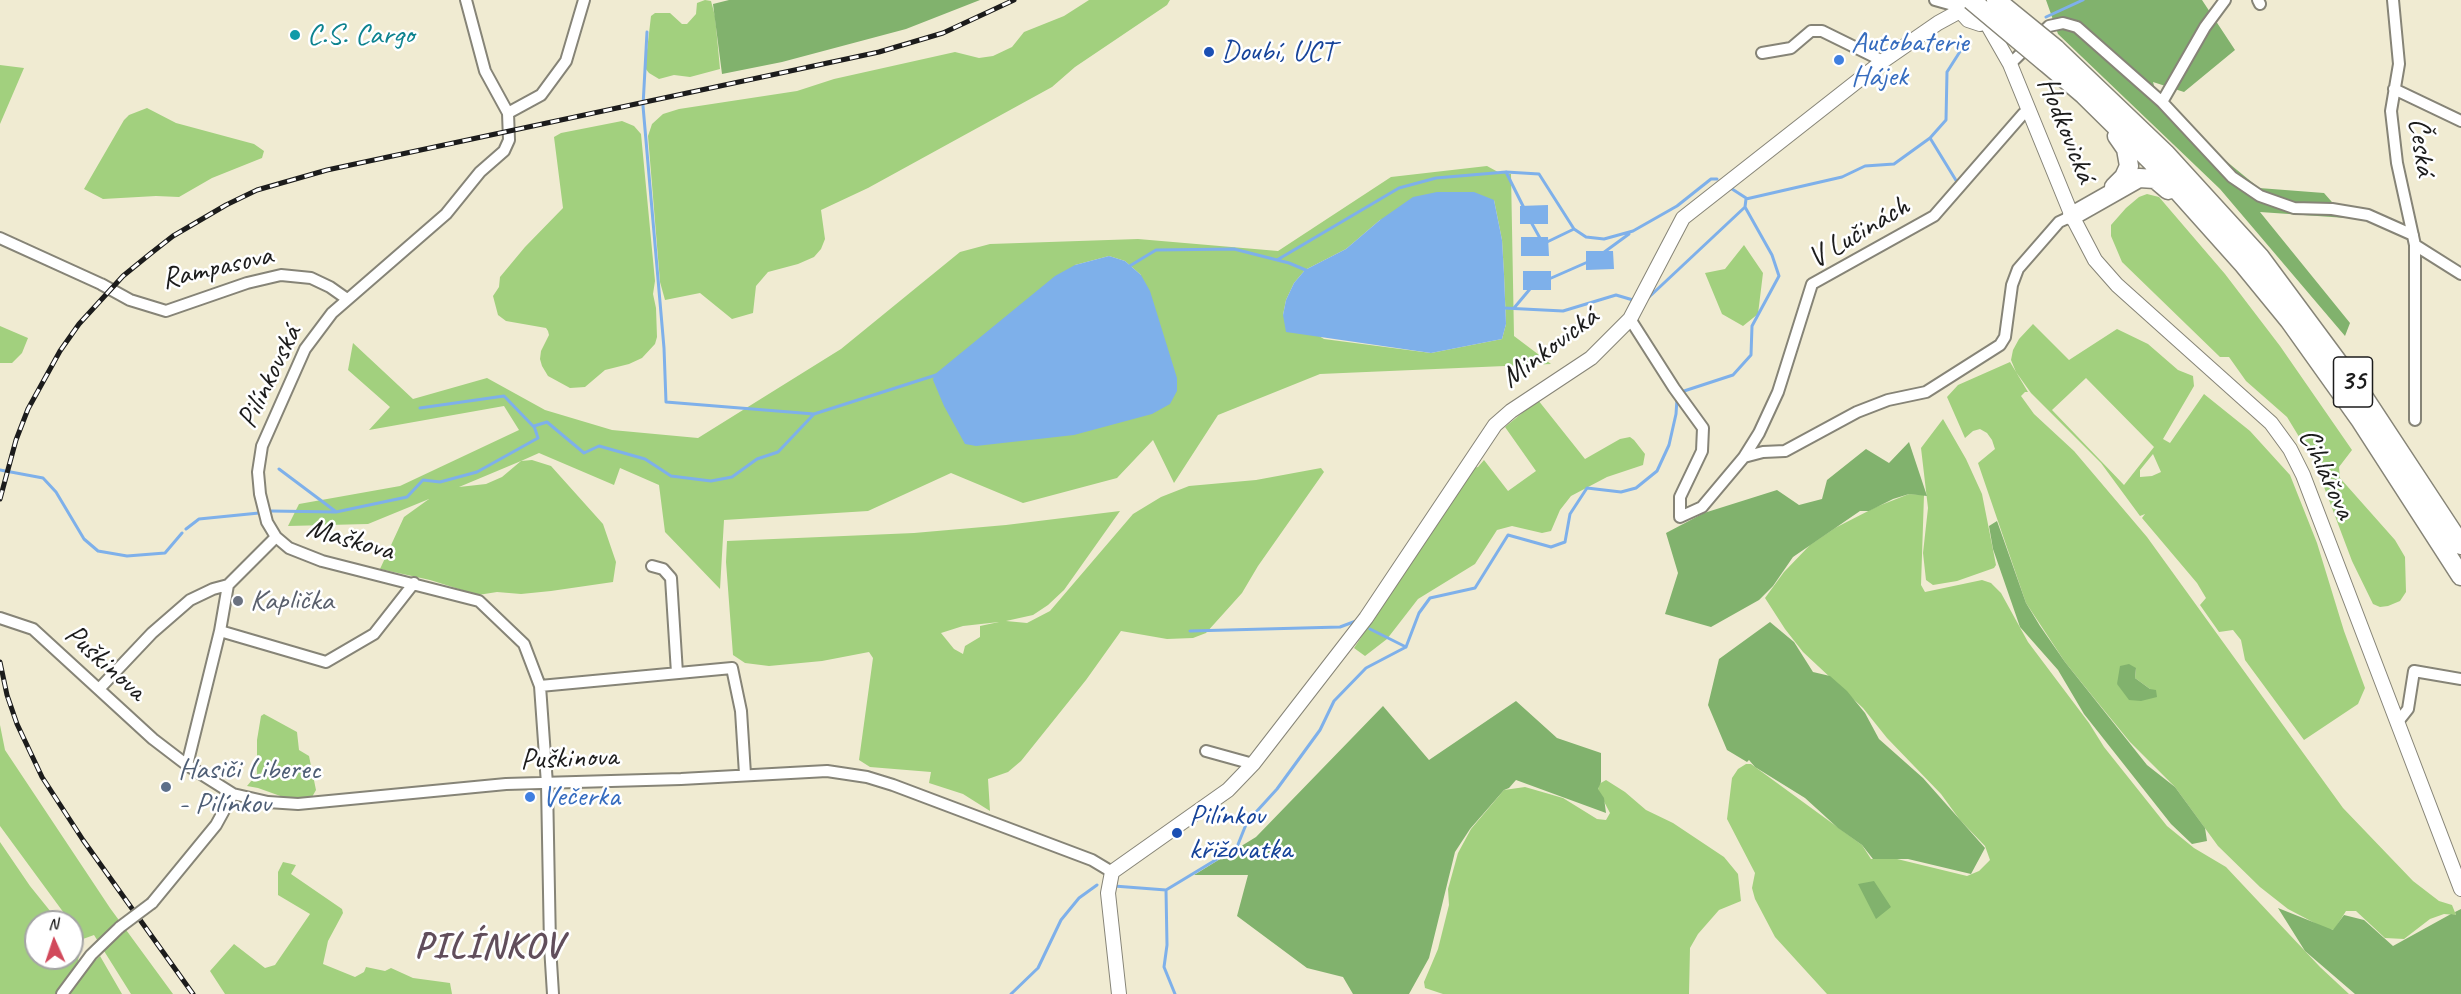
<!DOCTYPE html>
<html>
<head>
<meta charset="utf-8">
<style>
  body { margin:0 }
  #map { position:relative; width:2461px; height:994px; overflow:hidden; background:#f0ebd2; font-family:Caveat,sans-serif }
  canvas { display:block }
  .north { position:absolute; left:24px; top:910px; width:60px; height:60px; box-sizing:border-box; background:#fff; border:2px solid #a4a4a4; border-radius:50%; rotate:357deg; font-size:16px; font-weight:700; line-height:24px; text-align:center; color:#1c1c1c }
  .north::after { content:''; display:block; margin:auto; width:21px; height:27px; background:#d1495b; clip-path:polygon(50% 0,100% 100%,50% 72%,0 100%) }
</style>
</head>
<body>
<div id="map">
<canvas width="2461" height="994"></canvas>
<div class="north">N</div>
</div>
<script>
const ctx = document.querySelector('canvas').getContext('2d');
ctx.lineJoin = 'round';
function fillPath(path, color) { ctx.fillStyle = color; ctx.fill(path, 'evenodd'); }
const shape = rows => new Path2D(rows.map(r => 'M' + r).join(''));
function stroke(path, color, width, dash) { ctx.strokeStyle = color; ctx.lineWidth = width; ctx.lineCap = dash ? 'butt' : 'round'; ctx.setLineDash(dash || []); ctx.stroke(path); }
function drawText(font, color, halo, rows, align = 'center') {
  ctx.font = font + ' Caveat,sans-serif'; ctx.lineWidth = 5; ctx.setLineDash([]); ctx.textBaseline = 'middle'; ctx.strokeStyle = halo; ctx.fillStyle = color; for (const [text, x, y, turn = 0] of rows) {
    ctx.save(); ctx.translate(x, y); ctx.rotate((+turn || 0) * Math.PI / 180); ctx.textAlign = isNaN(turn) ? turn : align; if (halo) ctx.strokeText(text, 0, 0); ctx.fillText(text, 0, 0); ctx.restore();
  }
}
fillPath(shape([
  [705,0,711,1,715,16,720,69,690,77,674,75,659,79,649,73,645,68,651,16,655,13,670,13,682,24,687,24,696,14,697,3],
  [1089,0,1170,0,1167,5,1075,67,1052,87,868,188,821,210,825,239,821,249,814,257,798,264,768,272,756,286,753,313,732,319,700,293,665,300,660,282,648,136,652,124,663,114,679,109,797,91,834,79,955,52,979,58,993,56,1012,47,1024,32,1064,16],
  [0,65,24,68,0,124],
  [147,108,176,123,254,144,264,151,262,158,212,178,179,197,156,196,103,199,84,189,124,120,129,115],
  [622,121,634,126,641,134,655,281,653,294,656,308,657,337,655,344,642,358,629,364,605,370,585,387,570,388,548,376,542,366,540,359,541,351,549,335,548,331,546,328,506,321,498,315,493,296,499,287,500,277,525,247,563,208,554,137,561,133],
  [1487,166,1498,172,1511,174,1514,336,1551,364,1320,374,1218,415,1174,483,1153,440,1117,478,1023,503,951,473,868,511,724,520,720,589,665,532,659,485,620,468,614,485,539,453,521,461,532,460,551,466,603,524,616,562,613,582,551,591,521,594,497,592,478,595,430,580,380,569,404,517,429,499,368,524,288,526,299,504,400,486,519,430,504,406,369,430,390,407,348,370,353,343,413,399,487,378,545,410,612,430,698,438,841,349,960,252,990,244,1138,239,1278,251,1391,177],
  [1494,200,1502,240,1504,274,1506,324,1502,339,1431,353,1324,339,1283,315,1286,300,1294,283,1305,270,1346,249,1380,220],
  [1109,256,1125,261,1141,275,1075,265],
  [521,461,502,477,486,484,459,487],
  [2147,194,2159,197,2225,274,2280,346,2352,450,2339,467,2340,478,2395,540,2405,557,2406,592,2400,601,2388,606,2380,607,2373,604,2352,561,2315,463,2287,417,2246,381,2229,357,2220,357,2122,262,2111,236,2111,225,2126,208,2139,197],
  [1744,245,1763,273,1758,314,1743,326,1722,314,1705,273,1725,269],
  [2033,324,2069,360,2117,329,2148,344,2178,370,2193,376,2194,386,2163,439,2170,443,2204,394,2250,431,2290,475,2317,543,2344,631,2365,688,2358,704,2304,740,2245,660,2241,640,2233,630,2219,632,2200,605,2206,598,2197,583,2142,518,2145,514,2140,516,2101,463,2031,393,2016,372,2011,360,2013,350,2019,339],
  [2086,378,2154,447,2124,485,2052,410],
  [2153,454,2161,472,2152,476,2140,477,2140,470],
  [0,326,28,338,22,353,12,363,0,363],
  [2010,362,2028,392,2025,392,2021,396,2034,414,2074,451,2147,537,2343,808,2413,881,2439,901,2452,905,2456,915,2444,914,2430,919,2404,939,2385,938,2356,911,2346,911,2334,930,2326,929,2288,909,2260,887,2218,846,2175,787,2130,742,2094,698,2065,662,2026,603,1978,463,1995,449,1992,440,1987,433,1980,429,1973,431,1965,438,1947,397,1958,385],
  [2136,668,2135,678,2150,689,2117,684],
  [1538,400,1585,459,1620,439,1630,437,1634,440,1645,454,1643,465,1607,477,1571,496,1560,510,1551,531,1542,533,1512,526,1497,530,1475,564,1418,599,1387,639,1365,656,1354,648,1473,468,1478,467,1484,460,1508,491,1536,471,1505,427],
  [1943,419,1966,459,1982,494,1996,565,1994,568,1957,581,1933,585,1926,580,1923,553,1928,508,1921,448],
  [1321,468,1324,472,1258,566,1242,593,1206,633,1193,638,1167,639,1121,631,1086,680,1021,761,1008,772,988,779,990,811,963,794,929,783,931,772,870,767,859,760,873,658,869,652,822,661,769,666,745,663,733,655,726,562,727,541,914,533,1006,525,1120,511,1064,590,1048,605,1033,615,1006,621,1027,623,1050,611,1133,514,1161,497,1189,486,1256,480],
  [999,622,980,626,980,637,965,646,963,654,954,649,941,633,963,626],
  [1909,494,1924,495,1921,585,1925,592,1982,580,1991,583,2001,593,2028,642,2089,723,2104,747,2167,826,2194,848,2226,867,2320,967,2349,994,1827,994,1775,937,1755,899,1752,888,1755,873,1727,819,1732,778,1738,769,1746,764,1751,764,1862,845,1871,859,1893,858,1967,876,1979,871,1990,860,1985,846,1960,820,1941,794,1887,738,1863,708,1803,652,1785,629,1765,598,1784,572,1810,545,1835,528,1876,507],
  [264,714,297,732,299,750,309,756,316,790,312,797,286,798,258,788,247,786,257,774,257,740,261,716],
  [0,725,5,750,110,908,173,994,131,994,94,935,83,939,0,826],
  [1606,780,1625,792,1646,810,1673,823,1724,857,1738,874,1741,901,1719,910,1698,934,1690,948,1689,994,1443,994,1425,988,1424,982,1438,949,1449,905,1448,889,1458,853,1471,829,1504,790,1525,787,1563,798,1597,819,1606,820,1610,813,1598,790,1599,784],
  [0,842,30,886,59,922,36,922,36,958,72,958,72,938,80,950,78,961,57,994,0,994],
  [283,862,296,865,291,874,342,909,343,913,328,941,323,964,355,977,364,972,366,967,385,971,391,968,413,978,450,983,452,994,225,994,210,971,234,944,265,968,275,965,310,914,278,895,278,872],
  [100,956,122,994,66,994,87,968]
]), '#a2d07e');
fillPath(shape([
  [729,0,980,0,906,29,782,62,722,74,713,4],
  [2046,0,2202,0,2235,50,2184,92,2153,82,2160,107,2259,188,2324,193,2346,218,2260,212,2350,323,2345,336,2220,189,2058,34],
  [1909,442,1927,496,1909,494,1893,499,1869,511,1860,511,1793,557,1773,586,1759,600,1711,627,1665,614,1678,573,1666,533,1704,513,1777,490,1799,505,1822,499,1827,480,1866,449,1889,463],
  [1997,521,2026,603,2040,626,2065,662,2147,765,2175,787,2205,828,2207,841,2192,844,2171,824,2084,714,2058,670,2020,627,1993,549,1989,526],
  [1770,622,1794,642,1813,672,1830,676,1847,691,1865,713,1879,739,1923,778,1985,848,1971,874,1908,859,1873,859,1862,845,1838,828,1805,798,1755,767,1749,760,1747,762,1727,750,1708,705,1719,659],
  [2129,664,2136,668,2135,678,2150,689,2156,690,2157,697,2141,701,2129,700,2117,684,2120,666],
  [1516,701,1557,738,1601,753,1601,782,1598,789,1604,798,1606,813,1516,780,1509,788,1504,790,1470,829,1455,852,1429,958,1409,994,1353,994,1343,977,1307,968,1237,916,1248,875,1194,875,1256,837,1383,706,1429,760],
  [1874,881,1891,907,1876,919,1858,884],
  [2278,908,2333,930,2344,915,2364,920,2393,946,2451,914,2456,915,2455,912,2461,909,2461,994,2355,994,2305,951]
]), '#81b26d');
fillPath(shape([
  [1437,192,1474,192,1494,200,1502,240,1504,274,1506,324,1502,339,1431,353,1286,332,1283,315,1286,300,1294,283,1305,270,1346,249,1380,220,1413,197],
  [1548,205,1548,224,1520,224,1520,206],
  [1521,237,1548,237,1549,256,1521,256],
  [1586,251,1613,251,1614,269,1586,270],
  [1109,256,1125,261,1141,275,1150,291,1177,378,1177,391,1170,404,1152,414,1074,435,976,446,965,444,944,406,933,380,934,375,1055,276,1075,265],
  [1523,271,1551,271,1551,290,1523,290]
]), '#7eb0ea');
stroke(shape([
  [2046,17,2083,0],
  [647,32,643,106,664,348,666,402,814,414],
  [1930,138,1957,182],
  [1506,172,1524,208],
  [1729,187,1746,198],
  [1531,222,1541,240],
  [1547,242,1574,229],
  [1603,253,1629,234],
  [1277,260,1399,188,1436,178,1506,172,1539,174,1574,229,1586,237,1604,239,1633,231,1677,206,1711,179,1717,179],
  [1128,267,1156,250,1234,249,1289,263,1308,271],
  [1549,279,1590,261],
  [1648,298,1745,207],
  [1504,308,1563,311,1616,295,1633,300],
  [1514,308,1530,289],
  [1684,391,1733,375,1751,355,1752,326,1779,276,1772,255,1745,207,1746,199,1842,177,1865,166,1894,164,1930,138,1946,120,1947,72,1961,50],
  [420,408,504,396,533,426],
  [279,469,335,511],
  [0,470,43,478,56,492,84,539,98,551,127,556,165,553,182,533],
  [271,511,336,512,407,497,423,480,440,482,477,472,538,438,534,426,547,422,584,453,599,446,645,459,671,476,711,481,732,477,757,459,778,452,814,414,936,375],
  [186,529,199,519,259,513],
  [1370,629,1406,647],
  [1190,631,1340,627,1356,621],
  [1114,886,1166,890],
  [1011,994,1038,968,1061,920,1079,898,1097,885],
  [1175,994,1164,967,1167,945,1166,890,1237,847,1247,822,1277,789,1320,730,1334,701,1366,668,1406,647,1419,613,1430,598,1475,588,1508,535,1551,547,1565,542,1570,514,1587,488,1621,492,1636,488,1657,471,1669,445,1676,414,1677,399]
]), '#7eb0ea', 3);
const minor = shape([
  [1935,0,1960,7],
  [2258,0,2260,4],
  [2393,0,2399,64,2391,111,2397,163,2415,245,2415,420],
  [1762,53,1791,48,1811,31,1822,31,1883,61],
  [2010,64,2049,26,2063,23,2077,27,2162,102,2232,177,2260,196,2294,208,2332,209,2368,215,2413,235],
  [2394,89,2461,121],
  [2162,102,2205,27,2225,0],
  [508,113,541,95,566,61,584,0],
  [0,238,101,284,130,300,166,311,247,283,281,275,311,278,330,287,347,299],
  [2415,245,2461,274],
  [1630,319,1674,388,1703,428,1702,451,1680,497,1680,517,1702,507,1744,457,1759,433,1778,392,1812,284,1934,216,2023,114,2029,110],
  [1744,457,1763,452,1785,451,1857,412,1888,400,1926,392,2000,345,2005,337,2012,285,2018,269,2059,222,2072,216],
  [276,537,289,548,322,561,479,601,524,644,540,686,547,784,550,946,553,994],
  [652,566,663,569,671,578,677,673],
  [0,618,33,629,153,739,187,765,233,794,268,802,298,804,506,784,681,779,827,771,867,777,893,785,1092,860,1112,872],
  [220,631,326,662,374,634,414,583],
  [540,686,732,668,741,711,745,774],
  [99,689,152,633,190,600,213,589,228,585,276,537,267,522,260,494,258,472,262,446,305,349,332,313,446,214,480,172,504,151,509,140,508,113,485,71,466,0],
  [2397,723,2408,709,2414,671,2461,679],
  [1206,751,1253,764],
  [187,765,220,631,228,585],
  [152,903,216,825,233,794],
  [62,994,91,955,120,927]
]);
const tertiary = shape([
  [1960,0,1960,11,1968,20,1980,24,1992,18],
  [1986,22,2010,64,2072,216,2095,260,2117,285,2271,423,2290,449,2303,475,2461,889],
  [1119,994,1108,893,1112,872,1228,790,1253,764,1366,618,1495,425,1511,411,1591,358,1630,319,1683,218,1883,61,1938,23,1960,11]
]);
const trunk = shape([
  [2056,49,2166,154,2260,257,2363,396,2461,545],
  [2045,62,2084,95,2151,161,2244,265,2289,320,2361,421,2461,576],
  [2114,187,2124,177,2129,166,2126,149,2117,136],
  [2072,216,2139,178,2155,179,2168,190]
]);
stroke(minor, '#868477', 14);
stroke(tertiary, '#868477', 16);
stroke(trunk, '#868477', 21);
stroke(minor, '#fff', 10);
stroke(tertiary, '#fff', 14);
stroke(trunk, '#fff', 18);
const rail = shape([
  [0,499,16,440,28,409,60,351,79,324,123,276,150,254,173,236,226,205,257,190,327,170,879,52,943,33,1014,0],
  [0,662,7,695,17,724,42,777,83,840,193,994]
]);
stroke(rail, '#1c1c1c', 5);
stroke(rail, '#fff', 3, [9]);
const minorBridge = shape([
  [120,927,152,903]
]);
const trunkBridge = shape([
  [1971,0,2045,62],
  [1996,0,2056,49]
]);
stroke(minorBridge, '#868477', 14, []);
stroke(trunkBridge, '#868477', 21, []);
stroke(minorBridge, '#fff', 10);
stroke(trunkBridge, '#fff', 18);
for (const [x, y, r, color] of [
  [295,35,6,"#0f9aa8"],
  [1209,52,6,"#1a4fb4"],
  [1839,60,6,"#3f7fe0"],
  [238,601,6,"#6b7280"],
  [166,787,6,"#5c6f8a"],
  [530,797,6,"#3f7fe0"],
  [1177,833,6,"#1a4fb4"]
]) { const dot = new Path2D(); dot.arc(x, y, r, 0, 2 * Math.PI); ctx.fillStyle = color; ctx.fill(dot); stroke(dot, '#fff', 2); }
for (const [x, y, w] of [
  [2353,382,39]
]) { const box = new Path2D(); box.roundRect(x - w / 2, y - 25, w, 50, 4.5); ctx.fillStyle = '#fff'; ctx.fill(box); stroke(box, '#1c1c1c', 1.5); }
drawText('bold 28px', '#1c1c1c', null, [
  ["35",2353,382]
]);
drawText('30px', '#0d838f', '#fff', [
  ["C.S. Cargo",307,35]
], 'left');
drawText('30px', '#366cbe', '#fff', [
  ["Autobaterie",1851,43],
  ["Hájek",1851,77],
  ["Večerka",542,797]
], 'left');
drawText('30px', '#164399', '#fff', [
  ["Doubí, UCT",1221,52],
  ["Pilínkov",1189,816],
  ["křižovatka",1189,850]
], 'left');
drawText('30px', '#1c1c1c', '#fff', [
  ["Hodkovická",2066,130,68],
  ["Česká",2421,147,82],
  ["V Lučinách",1859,233,-31],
  ["Rampasova",217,268,-13],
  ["Minkovická",1550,348,-37],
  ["Pilínkovská",270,377,-64],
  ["Cihlářova",2326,474,65],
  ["Maškova",350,540,16],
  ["Puškinova",105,663,42],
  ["Puškinova",569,759,-2]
]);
drawText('30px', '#5b616d', '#fff', [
  ["Kaplička",250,601]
], 'left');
drawText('30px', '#4e5e75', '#fff', [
  ["Hasiči Liberec",178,770],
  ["- Pilínkov",178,804]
], 'left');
ctx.letterSpacing = '1.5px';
drawText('bold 36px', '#614e5b', '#fff', [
  ["PILÍNKOV",489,948]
]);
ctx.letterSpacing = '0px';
</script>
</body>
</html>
